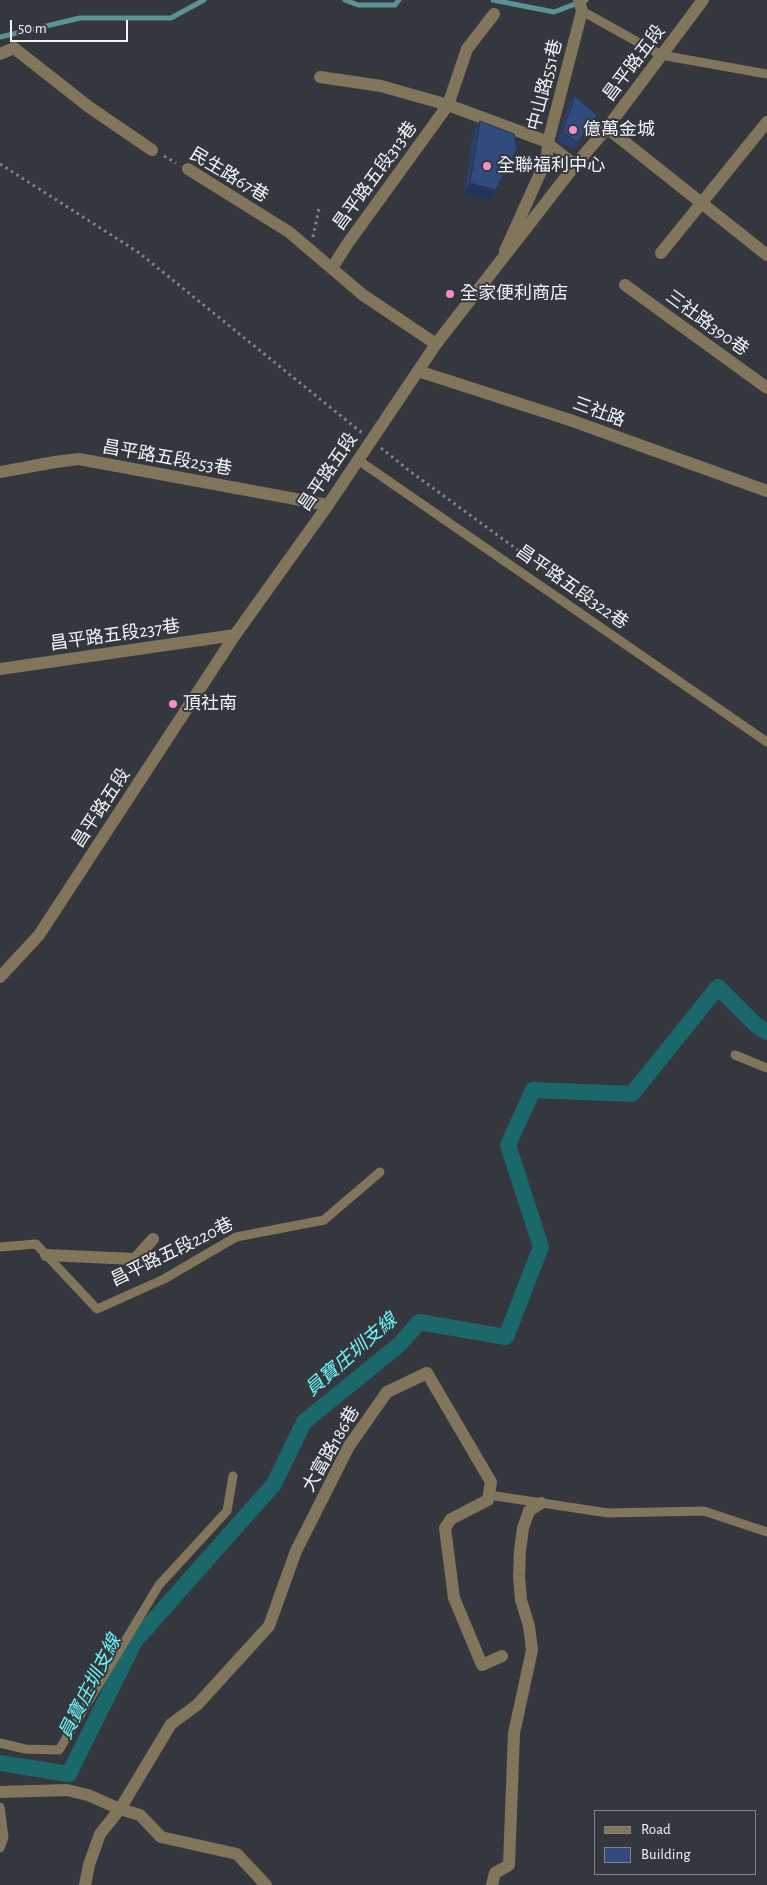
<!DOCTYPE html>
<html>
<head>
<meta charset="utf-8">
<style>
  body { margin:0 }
  #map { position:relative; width:767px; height:1885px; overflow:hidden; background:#34383e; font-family:"Alegreya Sans",sans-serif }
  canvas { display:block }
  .legend { position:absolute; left:594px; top:1810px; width:162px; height:65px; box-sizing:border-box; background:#34383e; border:1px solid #808388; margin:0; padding:6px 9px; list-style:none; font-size:15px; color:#f1f3f7 }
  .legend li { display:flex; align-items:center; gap:10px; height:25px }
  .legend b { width:25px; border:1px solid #808388 }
  .scale { position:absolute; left:10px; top:20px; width:118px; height:22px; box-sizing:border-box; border:2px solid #f1f3f7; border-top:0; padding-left:6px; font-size:15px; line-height:18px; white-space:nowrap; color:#f1f3f7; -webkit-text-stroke:4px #34383e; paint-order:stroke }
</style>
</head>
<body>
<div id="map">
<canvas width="767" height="1885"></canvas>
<ul class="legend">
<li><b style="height:6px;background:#81765c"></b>Road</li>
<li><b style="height:14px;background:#314b7d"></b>Building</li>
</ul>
<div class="scale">50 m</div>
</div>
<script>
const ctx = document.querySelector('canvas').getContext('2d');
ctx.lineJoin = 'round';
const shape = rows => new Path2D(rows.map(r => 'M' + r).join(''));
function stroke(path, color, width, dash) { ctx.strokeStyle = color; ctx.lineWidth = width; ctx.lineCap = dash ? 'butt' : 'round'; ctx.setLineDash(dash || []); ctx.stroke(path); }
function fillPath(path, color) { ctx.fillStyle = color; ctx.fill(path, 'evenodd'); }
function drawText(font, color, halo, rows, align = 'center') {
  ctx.font = font + ' "Alegreya Sans","Noto Sans TC",sans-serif'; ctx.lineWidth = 4; ctx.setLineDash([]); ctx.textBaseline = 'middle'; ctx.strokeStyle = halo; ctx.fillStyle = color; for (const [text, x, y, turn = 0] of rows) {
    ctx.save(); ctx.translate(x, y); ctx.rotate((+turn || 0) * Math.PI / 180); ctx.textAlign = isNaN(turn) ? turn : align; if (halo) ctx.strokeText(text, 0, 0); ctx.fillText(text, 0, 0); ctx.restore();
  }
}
stroke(shape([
  [345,0,358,5,395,5,399,0],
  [493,0,554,12,586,0],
  [0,37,80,18,171,18,204,0]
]), '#5b9294', 5);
stroke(shape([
  [0,1763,69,1774,135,1641,274,1484,304,1422,400,1344,419,1322,506,1337,541,1247,508,1145,533,1090,632,1094,718,987,756,1025,767,1032]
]), '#1b686a', 16);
stroke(shape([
  [164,156,176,163],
  [0,164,138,252,362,433],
  [313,237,319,208],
  [381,448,411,472,615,621]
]), '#81858a', 3, [2.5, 4]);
stroke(shape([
  [582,11,661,55,767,74],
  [548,142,576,164],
  [358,460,767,742],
  [735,1055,767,1068],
  [0,1247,36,1244,97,1309,164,1279,236,1237,324,1220,380,1172],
  [489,1495,608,1513,704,1511,767,1532],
  [0,1743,25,1749,59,1750,159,1585,227,1511,233,1476],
  [0,1807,4,1837,0,1848]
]), '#81765c', 9);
stroke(shape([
  [0,54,14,48,89,107,152,150],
  [320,77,381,86,448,105,548,142],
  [607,128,767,255],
  [188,169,289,232,363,295,436,344],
  [505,251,547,158,548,142,582,11,579,0],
  [661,253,767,122],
  [332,268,348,243,448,105,467,49,494,14],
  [625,285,767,388],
  [0,472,55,462,79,459,328,505],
  [0,669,235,635],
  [46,1255,135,1259,153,1239],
  [0,1792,67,1790,88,1795,120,1809,100,1834,89,1865,85,1885],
  [266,1885,237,1854,161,1837,140,1815,120,1809,171,1724,197,1705,269,1626,296,1551,349,1446,387,1392,427,1373,491,1482,488,1500,451,1519,445,1528,454,1598,482,1665,502,1656],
  [492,1885,495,1873,509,1865,514,1733,532,1650,529,1626,521,1600,519,1576,520,1551,523,1528,529,1511,541,1503]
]), '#81765c', 12);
stroke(shape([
  [418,371,570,420,767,491],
  [0,977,39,935,235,635,328,505,436,344,576,164,607,128,703,0]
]), '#81765c', 12);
fillPath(shape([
  [575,96,597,115,573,149,557,140,570,102],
  [480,121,489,200,464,193,474,130]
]), '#2a406c');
fillPath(shape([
  [470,183,496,190,489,200,464,193]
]), '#223458');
const building = shape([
  [575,96,597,115,578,142,562,133,575,96],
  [480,121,514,134,517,148,496,190,470,183,480,121]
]);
fillPath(building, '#314b7d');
stroke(building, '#223458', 1);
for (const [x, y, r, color] of [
  [573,130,5,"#fa8fc8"],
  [487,166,5,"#fa8fc8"],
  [450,294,5,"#fa8fc8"],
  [173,704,5,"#fa8fc8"]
]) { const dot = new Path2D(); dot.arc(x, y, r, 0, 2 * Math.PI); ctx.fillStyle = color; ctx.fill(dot); stroke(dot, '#34383e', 2); }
drawText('18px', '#f1f3f7', '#34383e', [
  ["昌平路五段",634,63,-53],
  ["中山路551巷",545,85,-76],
  ["民生路67巷",229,175,31],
  ["昌平路五段313巷",375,176,-54],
  ["三社路390巷",707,323,36],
  ["三社路",599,412,20],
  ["昌平路五段253巷",167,458,10],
  ["昌平路五段",328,472,-56],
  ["昌平路五段322巷",572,587,35],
  ["昌平路五段237巷",115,635,-8],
  ["昌平路五段",101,808,-57],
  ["昌平路五段220巷",172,1252,-26],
  ["大富路186巷",331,1449,-60]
]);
drawText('18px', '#f1f3f7', '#34383e', [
  ["億萬金城",583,130],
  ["全聯福利中心",497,166],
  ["全家便利商店",460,294],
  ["頂社南",183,704]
], 'left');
drawText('italic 19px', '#6cf6fa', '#34383e', [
  ["員寶庄圳支線",351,1355,-41],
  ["員寶庄圳支線",90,1687,-63]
]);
</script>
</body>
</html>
